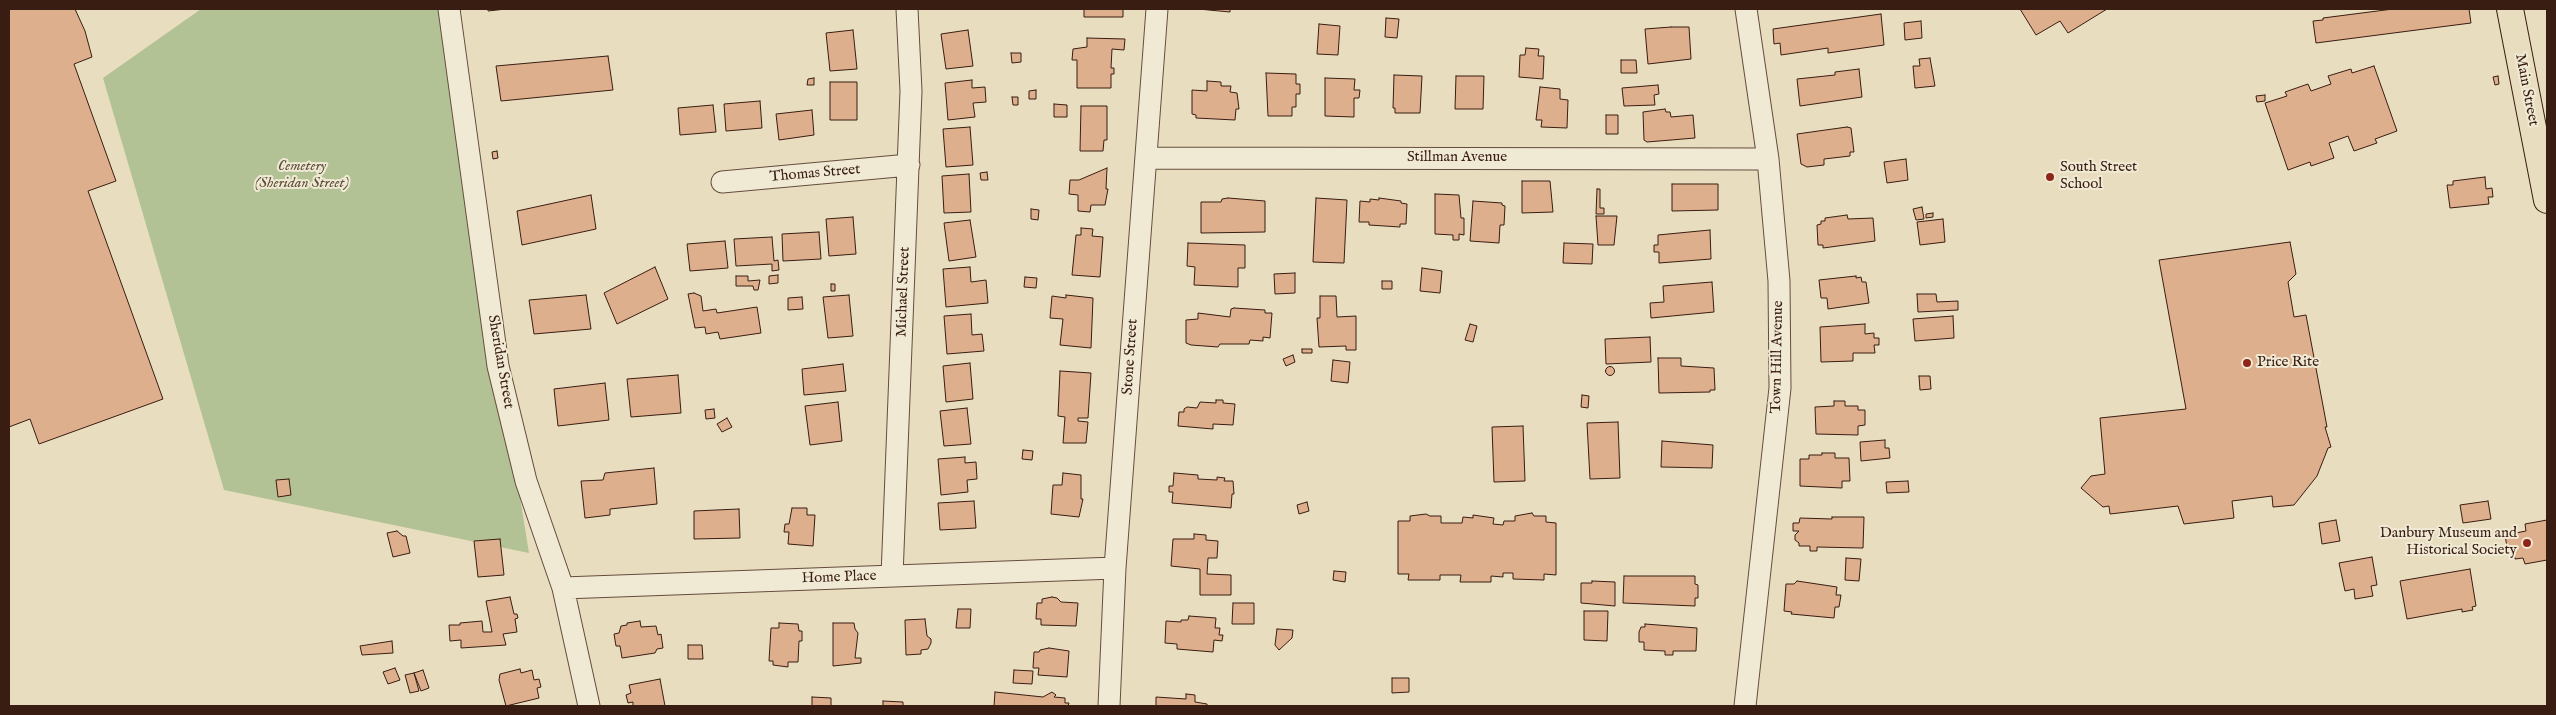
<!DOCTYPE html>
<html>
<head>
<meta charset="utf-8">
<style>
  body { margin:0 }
  #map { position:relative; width:2556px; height:715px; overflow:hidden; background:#e8debf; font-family:"IM FELL English",serif }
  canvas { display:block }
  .frame { position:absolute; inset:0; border:10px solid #391c12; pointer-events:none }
</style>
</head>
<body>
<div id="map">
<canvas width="2556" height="715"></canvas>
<div class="frame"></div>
</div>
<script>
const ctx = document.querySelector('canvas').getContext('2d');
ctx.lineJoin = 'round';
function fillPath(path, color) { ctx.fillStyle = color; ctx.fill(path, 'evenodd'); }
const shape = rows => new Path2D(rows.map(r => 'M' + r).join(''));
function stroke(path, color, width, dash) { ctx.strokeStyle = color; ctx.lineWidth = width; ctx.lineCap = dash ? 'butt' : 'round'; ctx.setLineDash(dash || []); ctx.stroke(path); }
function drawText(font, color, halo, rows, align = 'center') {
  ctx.font = font + ' "IM FELL English",serif'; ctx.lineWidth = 4; ctx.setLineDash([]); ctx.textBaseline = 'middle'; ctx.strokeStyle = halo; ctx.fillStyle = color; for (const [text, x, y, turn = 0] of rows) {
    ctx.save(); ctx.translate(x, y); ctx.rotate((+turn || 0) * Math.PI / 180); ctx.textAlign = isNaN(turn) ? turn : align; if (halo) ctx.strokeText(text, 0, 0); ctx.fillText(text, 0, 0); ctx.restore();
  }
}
fillPath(shape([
  [201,9,441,9,529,553,224,490,103,78]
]), '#b2c295');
const building = shape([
  [9,9,75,9,85,31,92,57,74,64,116,181,88,191,163,399,39,444,30,419,9,427,9,9],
  [488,9,506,9,488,11,488,9],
  [1084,9,1123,9,1123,17,1084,17,1084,9],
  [1198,9,1230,9,1230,12,1198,9],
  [2020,9,2107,9,2068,33,2060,21,2036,35,2020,9],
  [2393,9,2469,9,2471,23,2316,43,2313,21,2323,20,2323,18,2393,9],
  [1881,14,1884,45,1828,53,1828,48,1781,55,1780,43,1774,44,1773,29,1881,14],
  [1386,18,1399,19,1397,38,1385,37,1386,18],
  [1921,21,1922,38,1905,40,1904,23,1921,21],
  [1319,24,1340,26,1338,55,1317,54,1319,24],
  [1671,27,1689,27,1691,59,1648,64,1645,29,1671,27],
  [853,30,857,69,830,71,826,33,853,30],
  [968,30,973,66,946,69,941,34,968,30],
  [1087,38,1125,39,1124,50,1112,49,1111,68,1114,68,1114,74,1111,74,1111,88,1077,88,1077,60,1072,60,1073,49,1087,47,1087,38],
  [1526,48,1539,49,1538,56,1544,56,1543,79,1519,77,1520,55,1525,55,1526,48],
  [1011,53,1021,53,1021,62,1012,63,1011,53],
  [608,56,613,90,501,101,496,66,608,56],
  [1930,58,1935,86,1915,88,1913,66,1920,66,1919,59,1930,58],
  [1621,60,1636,60,1637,73,1621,73,1621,60],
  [2374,66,2397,131,2375,139,2377,143,2354,151,2348,136,2329,143,2334,158,2311,166,2310,162,2288,170,2265,103,2287,96,2285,92,2308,84,2311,91,2331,84,2328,76,2351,69,2352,73,2374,66],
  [1859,69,1862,97,1800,106,1797,79,1835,75,1835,72,1859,69],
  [1266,73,1296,74,1296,84,1300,84,1300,94,1296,94,1296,107,1292,107,1292,116,1268,116,1266,73],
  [1394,75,1422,76,1420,113,1395,113,1395,108,1393,108,1394,75],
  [1456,76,1484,76,1483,109,1455,109,1456,76],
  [2498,76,2499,84,2495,85,2493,77,2498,76],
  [814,78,814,85,807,85,808,79,814,78],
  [1325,78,1355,79,1354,90,1360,90,1359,98,1354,98,1354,117,1325,116,1325,78],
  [972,80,972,88,985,87,986,102,973,103,975,117,948,120,945,83,972,80],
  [1207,81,1221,82,1221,86,1231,86,1230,92,1237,93,1239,109,1236,109,1235,120,1196,118,1196,115,1192,114,1192,90,1207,91,1207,81],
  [830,82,857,82,857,120,830,120,830,82],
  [1658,85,1659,94,1654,95,1655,105,1624,106,1622,88,1658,85],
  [1540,87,1560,89,1560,99,1568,100,1567,128,1541,127,1542,120,1536,120,1540,87],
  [1036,90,1036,99,1029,99,1029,91,1036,90],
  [2265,95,2265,101,2257,102,2256,96,2265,95],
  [1012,97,1018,97,1018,105,1013,105,1012,97],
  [760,101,762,128,726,131,724,104,760,101],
  [1054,104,1067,105,1067,117,1054,117,1054,104],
  [713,105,716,132,680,135,678,108,713,105],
  [1081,106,1107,106,1107,140,1104,140,1103,151,1080,151,1081,106],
  [1665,109,1666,112,1670,112,1671,117,1693,115,1695,138,1647,142,1644,140,1643,112,1665,109],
  [812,110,814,135,779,140,776,114,812,110],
  [1606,115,1618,115,1618,134,1606,134,1606,115],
  [970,127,973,165,946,167,943,129,970,127],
  [1847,127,1851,128,1854,152,1850,152,1850,156,1824,159,1824,165,1807,167,1801,164,1797,134,1847,127],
  [497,151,498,158,493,159,492,152,497,151],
  [1906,159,1908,180,1887,183,1884,162,1906,159],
  [1107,168,1106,189,1108,189,1105,205,1091,205,1090,212,1078,211,1078,195,1069,194,1070,180,1079,180,1107,168],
  [987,172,988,180,981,180,980,173,987,172],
  [969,174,971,212,944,213,942,176,969,174],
  [2485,177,2486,189,2492,188,2493,197,2488,197,2489,204,2450,208,2447,185,2453,185,2453,181,2485,177],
  [1522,181,1550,181,1553,212,1522,213,1522,181],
  [1672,184,1718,184,1718,210,1672,211,1672,184],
  [1597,189,1600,189,1600,208,1604,208,1604,214,1596,214,1597,189],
  [1435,194,1459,195,1461,218,1464,218,1464,235,1459,234,1459,240,1453,240,1453,235,1435,234,1435,194],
  [591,195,596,229,522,245,517,211,591,195],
  [1228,198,1265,201,1265,232,1201,233,1201,202,1221,202,1222,199,1228,198],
  [1316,198,1347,200,1344,263,1313,262,1316,198],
  [1379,198,1401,201,1401,203,1407,204,1406,224,1400,224,1400,227,1369,225,1369,222,1359,222,1360,201,1370,202,1370,199,1379,200,1379,198],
  [1473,201,1502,203,1502,205,1505,206,1504,225,1500,225,1499,243,1470,241,1473,201],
  [1922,207,1924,219,1916,220,1913,209,1922,207],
  [1031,209,1039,210,1038,220,1031,219,1031,209],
  [1933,213,1933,217,1926,218,1926,214,1933,213],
  [1847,215,1848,219,1873,218,1875,241,1823,248,1823,245,1818,245,1817,225,1821,224,1821,221,1825,221,1825,218,1847,215],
  [1596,216,1617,216,1614,245,1598,245,1596,216],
  [853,217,856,254,829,256,826,219,853,217],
  [1943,219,1945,242,1920,245,1917,222,1943,219],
  [970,220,976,257,949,261,944,223,970,220],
  [1081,228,1093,229,1092,236,1103,237,1100,277,1072,275,1076,235,1081,235,1081,228],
  [1710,230,1711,259,1659,263,1659,252,1654,252,1654,245,1658,245,1658,235,1710,230],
  [819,232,821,259,783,261,782,234,819,232],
  [772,237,774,261,778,260,779,270,772,271,772,264,736,266,734,239,772,237],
  [725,241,728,268,690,271,687,244,725,241],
  [2290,242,2296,274,2288,282,2294,317,2306,315,2327,427,2325,427,2331,447,2328,448,2317,476,2294,505,2273,507,2272,496,2232,501,2234,518,2184,524,2178,506,2110,514,2109,506,2103,507,2081,488,2091,476,2105,474,2100,418,2186,409,2159,260,2290,242],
  [1188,243,1245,245,1245,268,1238,268,1238,287,1194,285,1195,267,1187,266,1188,243],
  [1564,243,1593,244,1592,264,1563,263,1564,243],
  [655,267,668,299,617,324,604,293,655,267],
  [970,267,971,282,986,280,988,303,946,307,943,269,970,267],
  [1422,268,1442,271,1440,293,1420,291,1422,268],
  [1295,273,1295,293,1275,294,1274,274,1295,273],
  [778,275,778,283,769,284,769,276,778,275],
  [736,276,748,276,748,281,760,280,758,290,754,290,753,286,736,286,736,276],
  [1856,276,1856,278,1861,277,1862,282,1866,282,1869,303,1828,309,1827,298,1821,298,1819,280,1856,276],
  [1025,277,1037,278,1036,288,1024,287,1025,277],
  [1382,281,1392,281,1392,289,1382,289,1382,281],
  [1712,282,1714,312,1651,318,1650,303,1664,302,1663,286,1712,282],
  [831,284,835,284,835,291,831,291,831,284],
  [694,293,701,296,703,311,716,309,717,313,757,307,761,333,720,339,718,332,706,334,705,327,695,328,688,294,694,293],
  [1917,294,1936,294,1937,302,1958,301,1958,310,1918,312,1917,294],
  [586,295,591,329,534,334,529,300,586,295],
  [849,295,853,336,828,338,823,297,849,295],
  [1066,295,1093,298,1091,348,1060,345,1063,319,1050,318,1052,296,1066,298,1066,295],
  [1320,296,1336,296,1337,317,1356,316,1356,350,1346,350,1346,346,1319,347,1317,318,1320,318,1320,296],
  [802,297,803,309,788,310,788,298,802,297],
  [1234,308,1265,310,1265,313,1272,313,1270,338,1263,337,1263,341,1250,340,1249,344,1220,344,1218,347,1191,345,1186,343,1186,320,1198,319,1198,313,1230,317,1231,309,1234,308],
  [971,314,972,335,982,334,984,351,947,354,944,316,971,314],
  [1953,316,1954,338,1915,341,1913,319,1953,316],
  [1470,324,1477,326,1473,342,1465,340,1470,324],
  [1865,324,1865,334,1874,333,1874,338,1879,338,1879,345,1874,345,1875,353,1853,353,1853,361,1821,362,1820,327,1865,324],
  [1650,337,1651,362,1606,364,1605,339,1650,337],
  [1302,349,1312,349,1312,353,1302,353,1302,349],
  [1293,355,1295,362,1286,366,1283,359,1293,355],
  [1658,358,1681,358,1681,366,1714,368,1715,390,1710,390,1710,392,1659,393,1658,358],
  [1333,360,1350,362,1348,383,1331,381,1333,360],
  [970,363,973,399,946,402,943,366,970,363],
  [843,364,846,391,804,395,802,369,843,364],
  '1605.5 371a4.5 4.5 0 1 1 9 0a4.5 4.5 0 1 1-9 0Z',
  [1060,371,1091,373,1088,418,1078,418,1078,421,1088,422,1086,443,1063,443,1065,417,1058,416,1060,371],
  [678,375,681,413,631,417,627,379,678,375],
  [1919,376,1930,376,1931,389,1920,390,1919,376],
  [605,383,609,420,558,426,554,389,605,383],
  [1582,395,1589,396,1588,408,1581,407,1582,395],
  [1216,400,1223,400,1223,403,1235,404,1233,425,1213,424,1213,429,1178,426,1179,412,1184,412,1184,409,1187,407,1197,408,1200,402,1216,403,1216,400],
  [1834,401,1845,401,1845,406,1858,406,1858,410,1865,410,1865,425,1858,426,1858,435,1816,434,1815,407,1834,406,1834,401],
  [838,402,842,441,810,445,805,406,838,402],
  [967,408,971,444,944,446,940,411,967,408],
  [714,409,715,418,706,419,705,410,714,409],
  [727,418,732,427,722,432,717,424,727,418],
  [1618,422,1620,478,1590,479,1587,423,1618,422],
  [1523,426,1525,481,1494,482,1492,427,1523,426],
  [1885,440,1885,448,1889,448,1890,458,1861,461,1860,442,1885,440],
  [1662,441,1713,445,1712,468,1661,467,1662,441],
  [1023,450,1033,451,1032,460,1022,459,1023,450],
  [1822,453,1835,453,1835,458,1849,458,1850,481,1842,481,1842,488,1800,486,1800,459,1809,459,1809,455,1822,455,1822,453],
  [965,457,965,463,976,462,977,479,967,480,968,492,941,495,938,459,965,457],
  [654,468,657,504,610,509,610,515,585,518,581,481,603,480,605,473,654,468],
  [1063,473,1081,475,1081,499,1083,499,1079,517,1051,514,1053,485,1062,485,1063,473],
  [1174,473,1198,475,1198,479,1217,480,1217,477,1225,478,1224,481,1233,481,1234,494,1232,494,1231,508,1172,503,1173,492,1169,492,1169,486,1173,486,1174,473],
  [289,479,291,495,278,497,276,480,289,479],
  [1908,481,1909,492,1887,493,1886,482,1908,481],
  [974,501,976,528,940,530,938,503,974,501],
  [2488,501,2491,519,2463,523,2460,505,2488,501],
  [1307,502,1309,511,1299,514,1297,505,1307,502],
  [792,508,807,508,807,515,815,515,813,546,788,544,789,532,784,532,785,524,789,524,792,508],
  [739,509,740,538,694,539,694,511,739,509],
  [1532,513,1534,516,1546,516,1546,522,1556,523,1556,575,1544,574,1544,580,1513,579,1513,573,1503,573,1503,577,1491,576,1491,582,1460,582,1461,575,1440,575,1440,580,1408,580,1409,574,1398,574,1398,521,1410,521,1410,516,1426,514,1430,516,1441,516,1441,523,1462,523,1463,517,1473,518,1473,515,1494,518,1493,524,1503,525,1504,521,1515,521,1515,516,1532,513],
  [1832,517,1864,517,1863,548,1817,547,1817,551,1810,551,1810,546,1799,546,1799,543,1795,540,1795,535,1799,531,1793,531,1793,523,1799,523,1800,518,1832,519,1832,517],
  [2336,520,2340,541,2322,544,2319,523,2336,520],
  [2547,520,2547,560,2525,564,2523,558,2515,559,2514,552,2508,553,2505,535,2526,531,2525,524,2547,520],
  [397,531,403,536,406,536,410,553,393,557,387,533,397,531],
  [1194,534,1206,535,1206,540,1218,541,1217,558,1208,558,1207,574,1231,575,1231,595,1200,595,1200,569,1171,566,1173,539,1194,539,1194,534],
  [500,539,504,575,478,577,474,541,500,539],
  [2372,557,2377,585,2371,586,2373,596,2355,599,2354,589,2345,591,2339,563,2372,557],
  [1846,558,1861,559,1859,581,1845,580,1846,558],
  [2470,569,2476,606,2472,607,2473,610,2462,612,2462,609,2407,619,2400,581,2470,569],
  [1334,571,1346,572,1345,582,1333,580,1334,571],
  [1624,576,1695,576,1695,584,1698,585,1698,598,1695,598,1695,606,1623,603,1624,576],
  [1592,581,1615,582,1615,606,1581,603,1581,583,1592,583,1592,581],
  [1797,581,1837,587,1836,595,1841,595,1839,607,1835,607,1834,618,1791,614,1792,612,1784,611,1786,584,1794,584,1797,581],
  [510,597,514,614,517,614,518,618,515,619,517,632,503,634,506,645,461,648,461,640,450,641,449,625,460,625,460,623,482,621,483,632,492,632,486,601,510,597],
  [1052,597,1057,598,1061,602,1078,603,1076,626,1041,625,1041,619,1036,619,1037,603,1042,603,1042,599,1052,597],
  [1233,603,1254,603,1254,624,1232,624,1233,603],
  [958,609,971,609,970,628,956,628,958,609],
  [1584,611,1608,611,1607,641,1584,640,1584,611],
  [1189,616,1216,618,1215,628,1220,628,1219,635,1223,635,1222,641,1214,640,1213,652,1177,649,1177,644,1165,643,1166,621,1181,622,1181,620,1188,620,1189,616],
  [925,619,927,636,931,639,931,643,928,649,921,650,921,654,906,655,905,620,925,619],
  [640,621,641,627,656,626,658,635,661,634,663,648,657,649,655,653,622,658,620,646,616,646,614,634,619,633,621,626,627,625,627,623,640,621],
  [779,623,798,624,799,631,802,631,802,641,799,641,798,662,788,662,788,667,773,665,773,661,769,661,771,628,779,628,779,623],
  [833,623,854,623,855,629,858,633,855,658,861,658,861,663,833,666,833,623],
  [1645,624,1697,628,1696,651,1673,651,1673,655,1665,655,1665,651,1644,650,1644,642,1639,642,1639,632,1641,627,1645,627,1645,624],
  [1277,629,1293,630,1292,638,1279,650,1275,645,1277,629],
  [392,641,393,653,362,655,360,646,392,641],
  [688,645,702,645,703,659,688,659,688,645],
  [1049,648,1069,651,1067,677,1038,675,1039,668,1033,668,1034,652,1039,652,1040,650,1049,648],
  [395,668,400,680,388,684,383,672,395,668],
  [520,669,521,673,532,670,534,680,539,679,541,687,537,688,539,698,506,706,499,680,500,674,520,669],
  [423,670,429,688,421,691,414,673,423,670],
  [1014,670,1033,671,1032,684,1013,683,1014,670],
  [414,673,419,691,410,693,405,675,414,673],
  [1392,678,1409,678,1409,692,1392,693,1392,678],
  [660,679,665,706,633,706,633,702,628,703,626,695,631,693,629,685,660,679],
  [995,692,1043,697,1052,692,1056,695,1054,697,1065,698,1065,703,1069,703,1068,706,994,706,995,692],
  [1186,694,1195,695,1195,702,1207,704,1207,706,1156,706,1156,697,1186,699,1186,694],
  [812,697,831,698,831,706,812,706,812,697],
  [883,701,903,702,903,706,883,706,883,701]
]);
fillPath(building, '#deaf8d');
stroke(building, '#391c12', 1);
const minor = shape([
  [449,9,498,366,526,481,563,588,589,706],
  [1146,158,1768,159],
  [722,182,909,165],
  [892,576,911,91,907,9],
  [563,588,1115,568],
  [1109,706,1115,568,1157,9],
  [1745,706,1780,388,1779,281,1768,159,1746,9]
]);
const major = shape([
  [2510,9,2547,200]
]);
stroke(minor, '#654c3d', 23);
stroke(major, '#391c12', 28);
stroke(minor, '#f0ead5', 21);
stroke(major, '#e8debf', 26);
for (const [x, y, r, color] of [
  [2050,177,5,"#8f2418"],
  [2247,363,5,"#8f2418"],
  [2527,543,5,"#8f2418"]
]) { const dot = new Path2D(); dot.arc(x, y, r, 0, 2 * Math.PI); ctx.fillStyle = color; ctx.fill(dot); stroke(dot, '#f0ead5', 2); }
drawText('15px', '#391c12', '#f0ead5', [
  ["Main Street",2526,90,79],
  ["Stillman Avenue",1457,158],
  ["Thomas Street",815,174,-5],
  ["Michael Street",904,292,-88],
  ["Stone Street",1131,357,-86],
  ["Town Hill Avenue",1778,357,-89],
  ["Sheridan Street",500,362,80],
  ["Home Place",839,578,-2]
]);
drawText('italic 15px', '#5d4e39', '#f0ead5', [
  ["Cemetery",302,167],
  ["(Sheridan Street)",302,184]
]);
drawText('15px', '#391c12', '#f0ead5', [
  ["South Street",2060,168],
  ["School",2060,185],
  ["Price Rite",2257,363],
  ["Danbury Museum and",2517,534,"right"],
  ["Historical Society",2517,551,"right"]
], 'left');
</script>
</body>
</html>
